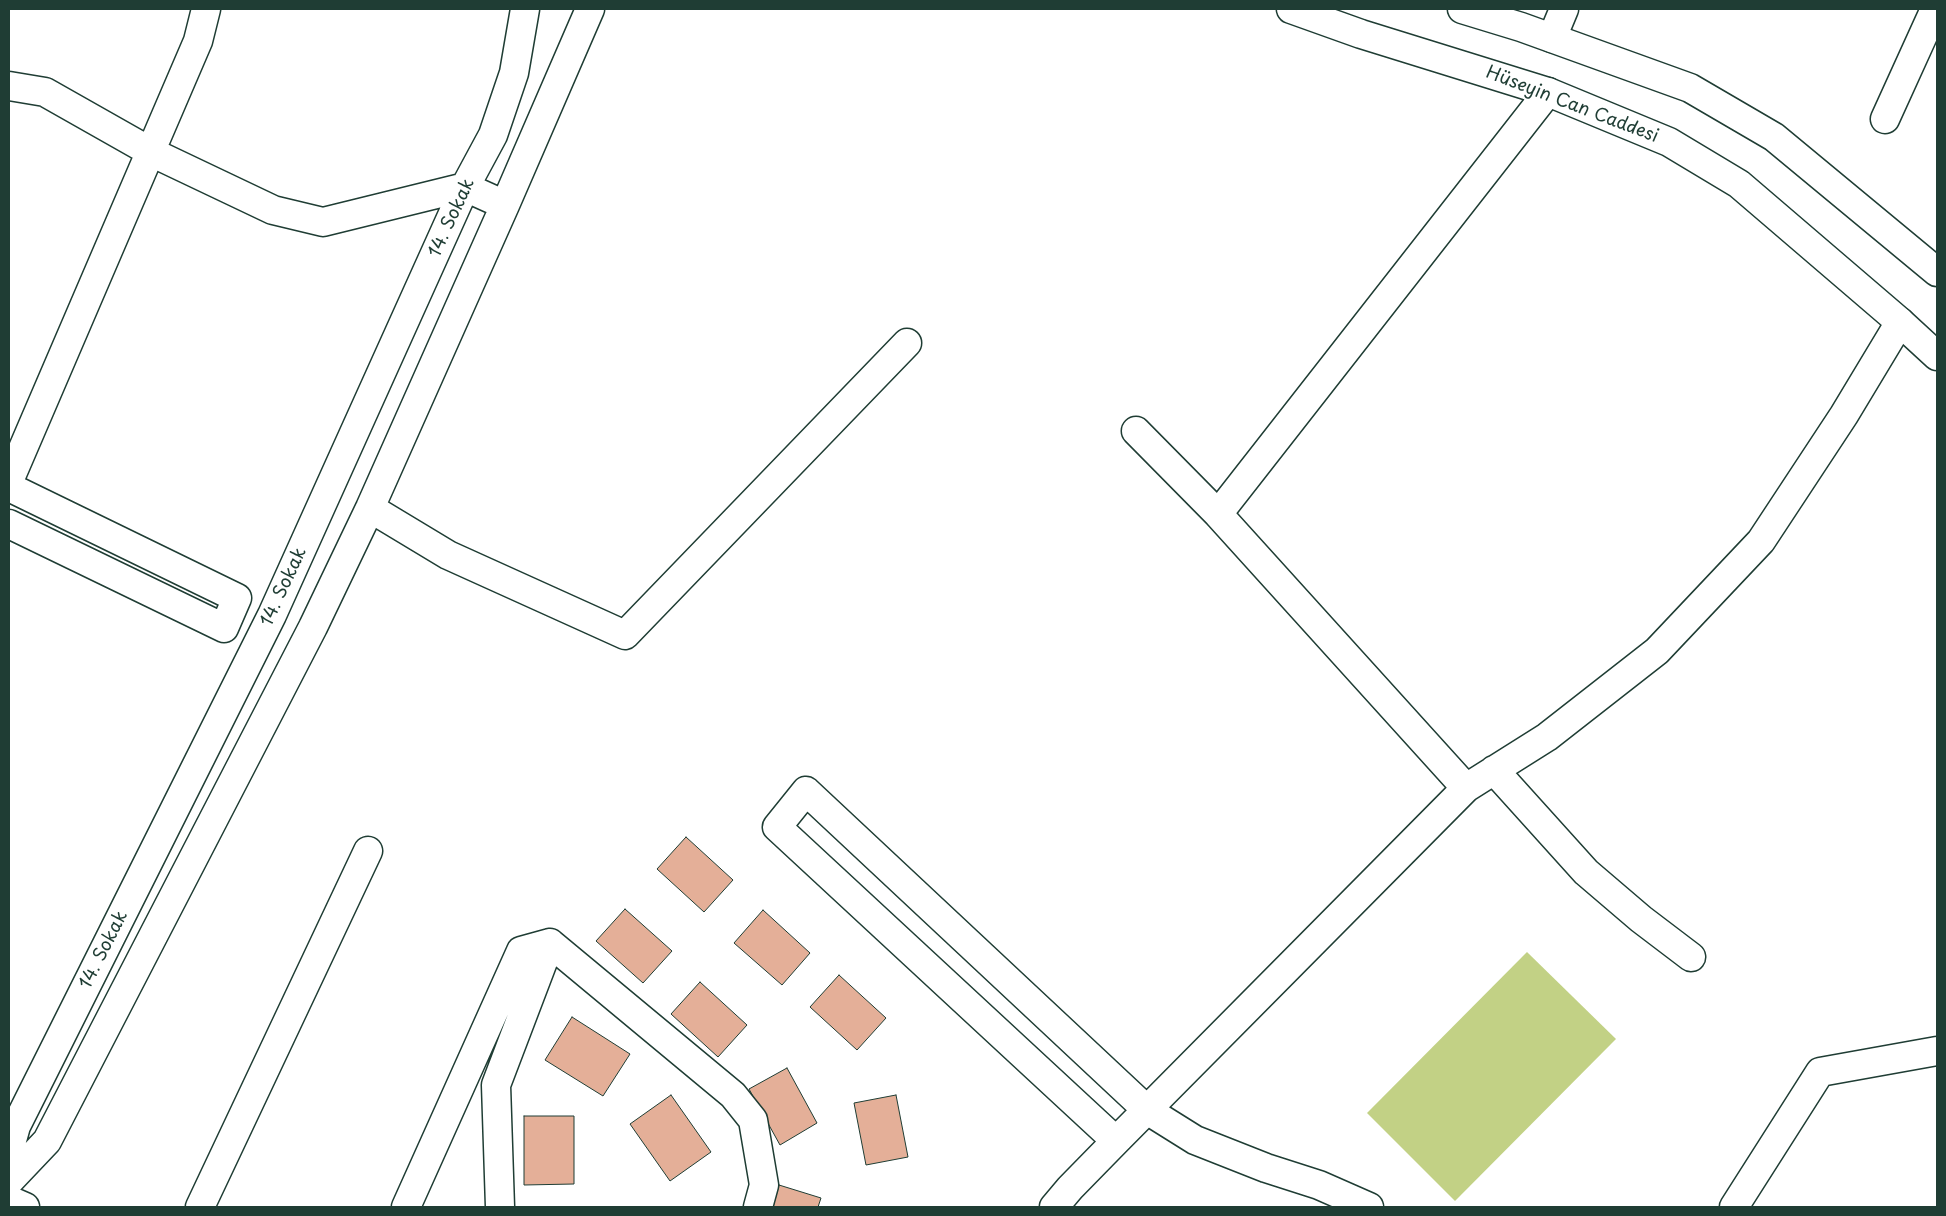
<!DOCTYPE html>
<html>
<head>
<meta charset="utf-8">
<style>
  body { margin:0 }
  #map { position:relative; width:1946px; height:1216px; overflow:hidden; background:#fff; font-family:"Playpen Sans",sans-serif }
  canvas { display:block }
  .frame { position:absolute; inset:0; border:10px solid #1f3d34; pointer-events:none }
</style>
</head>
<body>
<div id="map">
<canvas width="1946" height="1216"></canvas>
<div class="frame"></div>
</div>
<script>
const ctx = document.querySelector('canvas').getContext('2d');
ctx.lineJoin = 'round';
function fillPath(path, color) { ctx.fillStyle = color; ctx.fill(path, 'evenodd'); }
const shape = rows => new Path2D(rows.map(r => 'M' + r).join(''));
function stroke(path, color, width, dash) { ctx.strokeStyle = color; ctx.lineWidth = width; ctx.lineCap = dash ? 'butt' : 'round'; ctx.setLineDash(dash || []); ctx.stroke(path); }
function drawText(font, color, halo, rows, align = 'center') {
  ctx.font = font + ' "Playpen Sans",sans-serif'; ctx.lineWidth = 4; ctx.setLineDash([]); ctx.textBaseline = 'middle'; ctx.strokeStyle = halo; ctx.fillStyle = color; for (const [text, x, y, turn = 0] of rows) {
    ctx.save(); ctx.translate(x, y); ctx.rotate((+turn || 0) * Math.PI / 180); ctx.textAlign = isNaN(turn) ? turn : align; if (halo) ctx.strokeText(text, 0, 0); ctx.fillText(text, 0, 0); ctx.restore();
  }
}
fillPath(shape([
  [1527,952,1616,1039,1455,1201,1367,1113]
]), '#c2d185');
const building = shape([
  [686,837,733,880,704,912,657,869,686,837],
  [625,909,672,951,643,983,596,941,625,909],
  [763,910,810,953,782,985,734,943,763,910],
  [839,975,886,1018,857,1050,810,1007,839,975],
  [700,982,747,1025,718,1057,671,1014,700,982],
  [572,1017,630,1054,603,1096,545,1060,572,1017],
  [787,1068,817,1123,780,1145,749,1089,787,1068],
  [671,1095,711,1152,670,1181,630,1124,671,1095],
  [896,1095,908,1157,866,1165,854,1103,896,1095],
  [524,1116,574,1116,574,1184,524,1185,524,1116],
  [779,1185,821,1198,818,1207,773,1207,779,1185]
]);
fillPath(building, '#e4af98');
stroke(building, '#1f3d34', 1);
const minor = shape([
  [1552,38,1564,9],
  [9,86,45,92,151,152,273,210,323,222,465,187,505,205],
  [1885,119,1935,9],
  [1136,431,1218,514,1466,788],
  [9,481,198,41,206,9],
  [9,487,237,598,224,628,9,524],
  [370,508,448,555,625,635,907,343],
  [1218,514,1548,92],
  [1494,770,1586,872,1641,919,1691,957],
  [550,943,733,1095,753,1120,764,1185,758,1207],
  [1116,1141,777,827,806,791,1147,1110,1195,1140,1266,1168,1319,1185,1369,1207],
  [9,1151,16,1126,272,615,465,187,493,135,514,73,525,9],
  [9,1181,47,1141,313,627,370,508,505,205,590,9],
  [9,1200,25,1207],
  [200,1207,368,851],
  [406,1207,521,951,550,943],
  [500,1207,496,1085,550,943],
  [1054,1207,1070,1188,1116,1141,1466,788,1547,737,1657,651,1761,541,1844,415,1900,322],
  [1734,1207,1820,1072,1937,1051]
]);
const major = shape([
  [1291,9,1361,34,1548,92,1669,142,1739,184,1900,322,1937,356],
  [1462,9,1521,27,1690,88,1774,137,1937,272]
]);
stroke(minor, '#1f3d34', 31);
stroke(major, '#1f3d34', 31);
stroke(minor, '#fff', 28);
stroke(major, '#fff', 28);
drawText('18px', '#1f3d34', '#fff', [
  ["Hüseyin Can Caddesi",1572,105,21],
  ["14. Sokak",452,218,-65],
  ["14. Sokak",284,587,-65],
  ["14. Sokak",104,950,-63]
]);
</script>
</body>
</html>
